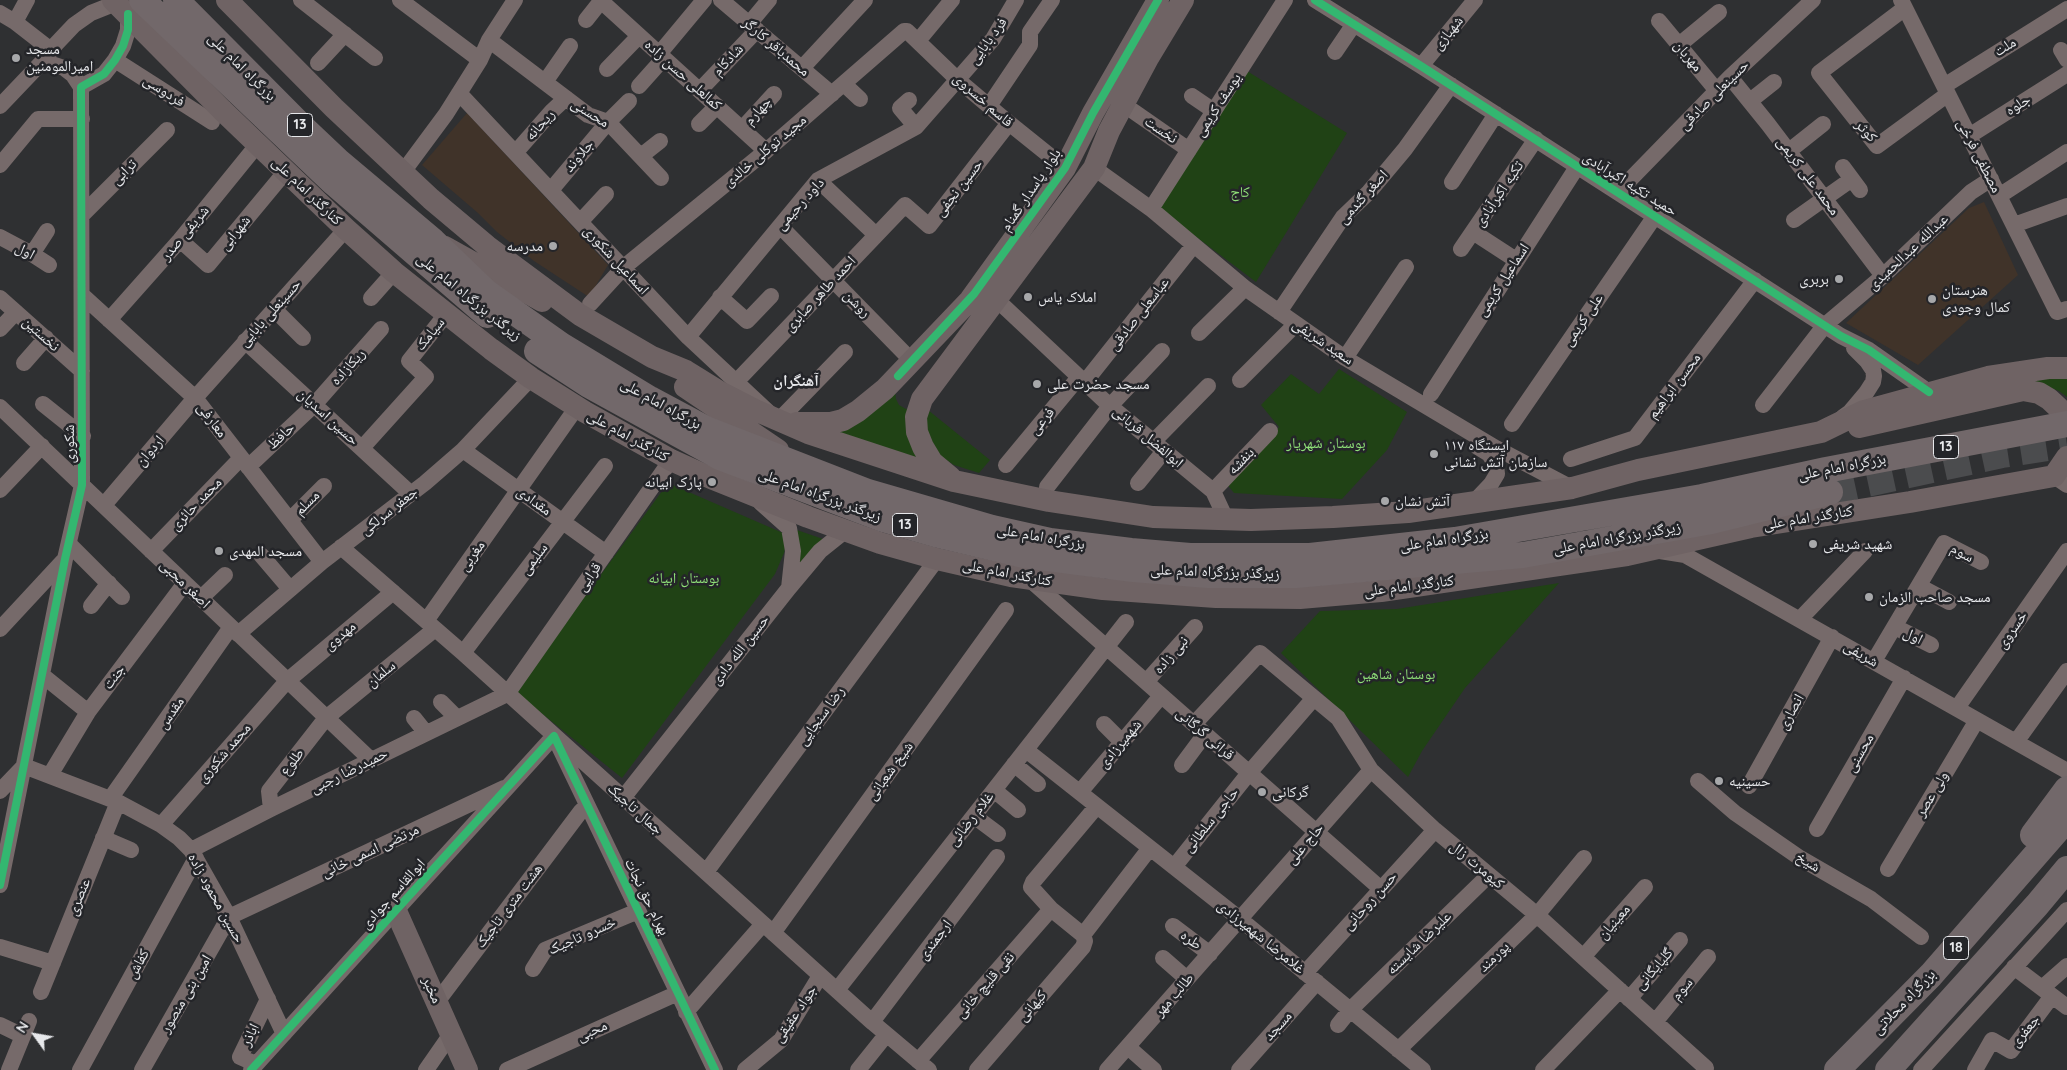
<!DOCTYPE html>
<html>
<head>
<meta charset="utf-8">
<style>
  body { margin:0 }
  #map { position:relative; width:2067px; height:1070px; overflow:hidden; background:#2f3032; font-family:Quicksand,sans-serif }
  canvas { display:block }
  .north { position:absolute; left:10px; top:1010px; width:50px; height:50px; -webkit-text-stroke:4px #242529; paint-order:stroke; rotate:302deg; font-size:14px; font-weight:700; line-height:20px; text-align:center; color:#e7e8eb }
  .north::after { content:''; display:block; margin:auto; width:18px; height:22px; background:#e7e8eb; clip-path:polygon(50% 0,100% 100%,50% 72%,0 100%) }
</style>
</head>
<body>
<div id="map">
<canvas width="2067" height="1070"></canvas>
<div class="north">N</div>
</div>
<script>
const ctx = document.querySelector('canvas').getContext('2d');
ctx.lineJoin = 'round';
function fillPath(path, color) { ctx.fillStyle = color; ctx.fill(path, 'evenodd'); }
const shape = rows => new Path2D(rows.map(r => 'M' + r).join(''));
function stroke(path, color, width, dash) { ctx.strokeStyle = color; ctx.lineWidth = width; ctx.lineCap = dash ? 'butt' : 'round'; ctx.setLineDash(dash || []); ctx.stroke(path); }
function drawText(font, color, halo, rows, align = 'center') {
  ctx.font = font + ' Quicksand,"Noto Naskh Arabic",sans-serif'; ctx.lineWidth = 5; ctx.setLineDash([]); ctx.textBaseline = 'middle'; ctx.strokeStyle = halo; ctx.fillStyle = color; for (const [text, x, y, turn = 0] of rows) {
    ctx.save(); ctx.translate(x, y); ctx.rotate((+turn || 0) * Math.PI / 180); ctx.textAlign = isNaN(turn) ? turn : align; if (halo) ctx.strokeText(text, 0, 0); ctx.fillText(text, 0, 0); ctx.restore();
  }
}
fillPath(shape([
  [467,113,608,265,589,297,534,261,497,232,478,213,422,165],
  [1984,202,2018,275,1918,365,1846,323,1969,208]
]), '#403329');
fillPath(shape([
  [1247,71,1347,133,1256,282,1158,208],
  [1339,369,1407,412,1387,450,1342,499,1234,493,1226,483,1279,427,1261,405,1291,374,1319,394],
  [2067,377,2067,397,2059,391,2025,378],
  [895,391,896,399,899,405,906,409,913,408,928,465,831,431],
  [928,410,990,460,979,473,954,465,939,455,925,427],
  [668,483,783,533,786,544,784,553,775,574,622,778,515,692],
  [794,529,826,540,795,574],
  [1559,583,1465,688,1422,751,1408,777,1281,653,1320,611,1397,609]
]), '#204215');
stroke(shape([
  [1830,492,2002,455,2067,445]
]), '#4b4c4e', 26, [26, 13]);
stroke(shape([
  [27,0,15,22,51,50],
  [301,0,375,58],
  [400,0,480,60],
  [600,0,766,151],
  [721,0,832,94],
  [1315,0,1421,66,1841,336,1869,350,1929,392],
  [1901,0,2057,312,2067,309],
  [1905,8,1819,73,1877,146,1948,94],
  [0,13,15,22],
  [586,20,601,1],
  [1659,21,1717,91],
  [749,24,769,0],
  [489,40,588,115,608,122,661,178],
  [918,41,952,0],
  [1679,45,1719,12],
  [664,48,704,0],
  [2061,50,2067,60],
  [1335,52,1354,24],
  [115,60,212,122],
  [41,63,52,64,64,68,73,75,81,87],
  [318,63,345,34],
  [1421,66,1475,0],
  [802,68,865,0],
  [607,69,639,36],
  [1730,77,1768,124,1883,276],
  [545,82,570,46],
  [844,84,860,99],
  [639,86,664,58],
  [1944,86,2067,9],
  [700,90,757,30],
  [459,93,688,337,778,421,845,352],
  [1192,96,1214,111],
  [909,100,900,108,916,127],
  [1750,101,1774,82],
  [0,106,41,63,56,44,74,25,91,13,116,3],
  [989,106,1030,45,1030,32,1052,0],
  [1133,111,1189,150],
  [699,124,717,106],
  [742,129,774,94],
  [1969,136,2067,74],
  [1789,151,1823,124],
  [516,152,552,111,566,98],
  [641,156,660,141],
  [0,165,38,119,82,119],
  [1843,167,1860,190],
  [1094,168,1151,209,1245,288,1345,358,1496,448,1572,488],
  [403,172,446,114,480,60,489,40,515,0],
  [818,180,876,235],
  [1452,182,1496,114],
  [551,190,608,122,629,101],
  [1618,192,1730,77,1813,0],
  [1999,196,2067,152],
  [1151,209,1285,0],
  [82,215,167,130],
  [1794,220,1852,179],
  [580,222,606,194],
  [2014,225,2067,206],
  [780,226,912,361],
  [1473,232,1516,260],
  [0,237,32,254,49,265],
  [180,240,208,265,286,171],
  [1461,249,1536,139],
  [32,254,47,231],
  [82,295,195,398,322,562],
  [720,297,747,321,771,296],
  [0,298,82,371],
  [371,298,394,272],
  [996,299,1110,406,1213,491,1226,519],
  [590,304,624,267,766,151,904,31,907,31,958,80,1009,123,1065,168],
  [274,309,303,338],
  [1279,312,1343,217,1369,192,1405,149,1451,85],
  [109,320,180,240,258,144],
  [0,329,16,312],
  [1199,333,1245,288],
  [688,337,818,180,916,127,993,39,1016,0],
  [245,341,411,494],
  [1345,358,1406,267],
  [24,363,46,338],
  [1240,380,1296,324],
  [736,382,905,205,929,226,1009,123],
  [1085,382,1193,246],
  [1431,394,1577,167],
  [43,404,83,436],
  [1763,405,1825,325,1883,276,1971,192,1991,179],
  [0,407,371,760],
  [1843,417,1850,412,1866,393,1873,382,1874,376,1873,370,1867,361,1854,348],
  [1512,424,1655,216],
  [1153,442,1208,386],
  [362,448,426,377,409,361,447,313],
  [463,450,606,553],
  [1571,459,1635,438,1755,280],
  [1006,465,1079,377],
  [248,467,314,405,381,329],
  [2054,476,2067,485],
  [1138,483,1164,451],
  [1047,487,1110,406,1162,351],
  [0,490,42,446],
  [1213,491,1270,431],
  [1474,502,1491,484,1497,474,1496,465,1489,454,1476,446],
  [761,503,789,528,793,551,789,588],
  [104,505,195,398,346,229],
  [290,520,324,486],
  [69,544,122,597],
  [341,547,463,653,872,1022,929,1070],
  [151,551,241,458],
  [1660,551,1685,555,2067,771],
  [261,555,290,589],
  [1028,578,1381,889],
  [1919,586,1949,602],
  [201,598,225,575],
  [91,606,109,583],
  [1800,619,1865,551],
  [426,621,577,407],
  [1895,627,1931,645],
  [0,629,65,559],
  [238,634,322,562,425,483,463,450,531,378],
  [463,653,605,466],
  [1874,661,1944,543,1981,562],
  [42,675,88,712],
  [1146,682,1195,627],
  [441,702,457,718],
  [1957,708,2067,551],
  [414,718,426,733],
  [1104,724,1122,742],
  [1194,724,1260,653,1338,718,1371,770,1435,830,1537,915,1583,957,1706,1068,1704,1070],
  [2016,742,2067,671],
  [1026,750,1240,919,1423,1070],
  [1014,764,1038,784],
  [1182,765,1205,734],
  [50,775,88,712,185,583],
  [1698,781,1735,813,1800,858,1871,899,1921,937],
  [1749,786,1832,637],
  [994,790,1018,810],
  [0,791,24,766,118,802,161,825,179,838,191,850,229,917,284,1034],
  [1080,792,1161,696],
  [623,798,789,588,820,551,845,531],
  [110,799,231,627],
  [271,809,269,791,326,718,435,629],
  [974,816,998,834],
  [161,825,287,681,393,592],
  [1817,829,1904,678],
  [103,838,131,850],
  [191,850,271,809,507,694,671,460],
  [1174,867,1249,773,1314,698],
  [1888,869,1977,720],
  [706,872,937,559],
  [0,885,65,559,82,485,81,87,104,74,115,60,123,46,128,30,128,14],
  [1173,926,1210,954],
  [773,933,1006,610],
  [1083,935,1150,848],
  [0,947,53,963],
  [1583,957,1645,887],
  [1163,958,1187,979],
  [2014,967,2067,1007],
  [533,969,545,950,638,911],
  [1305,973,1435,830],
  [2042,988,2067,966],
  [837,990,1126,622],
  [41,992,118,802],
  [1629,999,1680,940],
  [437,1002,581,811],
  [686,1012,763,924],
  [872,1022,997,857],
  [1655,1022,1708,957],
  [0,1025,23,1036],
  [1338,1025,1350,1010,1488,876],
  [1128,1047,1154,1070],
  [1398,1050,1537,915,1584,858],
  [918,1061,1051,909],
  [256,1064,240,1057,268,999],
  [9,1070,29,1021],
  [80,1070,196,858],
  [142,1070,229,917,504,788],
  [251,1070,554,736,715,1070],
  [426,1070,451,1034],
  [507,1070,678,993],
  [745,1070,781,1040,820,976],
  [858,1070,886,1035],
  [977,1070,1083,947,1085,941,1083,935,1051,909,1031,887,1033,882,1097,806],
  [1107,1070,1371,770],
  [1239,1070,1317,982],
  [1543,1070,1620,990],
  [1921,1070,2067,910],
  [1975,1070,1992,1040,2011,1051,2052,996]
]), '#766a6a', 16);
stroke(shape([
  [113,0,222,110,346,229,394,272,491,349,531,378,585,412,671,460,711,478,808,517,880,543,937,559,1011,576,1103,589,1216,597,1300,598,1381,591,1627,555,1751,527,1910,502,2054,476,2067,457],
  [227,0,334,108,431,199,487,246,580,315,652,357,686,371,720,392,755,410,808,433,954,481,1049,501,1153,517,1251,520,1333,517,1408,512,1572,488,1638,470,1821,432,1864,411,1988,377,2048,368,2067,368],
  [445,247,542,301],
  [685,387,778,450],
  [797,423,831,423,843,420,858,411,885,389,970,300,1065,168,1093,113,1158,0],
  [1859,427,2023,390,2039,393,2049,399,2067,416],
  [950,477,932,462,923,447,917,432,916,417,922,399,1094,168,1109,131,1148,58,1183,0],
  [396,911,467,1070]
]), '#6f6364', 22);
stroke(shape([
  [142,0,334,183,487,315],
  [176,0,301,126,338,161,433,241,486,292,561,345,650,399,706,429,868,492,992,528,1050,541,1131,551,1190,556,1310,556,1455,540,1702,497,1826,470,2067,424],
  [537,351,589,385,720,457,883,519,935,534,1024,555,1133,569,1208,575,1296,575,1523,555,1712,521,1830,492],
  [2033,835,2067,789],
  [1837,1070,1931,975,2067,819],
  [1888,1070,2037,905,2067,869]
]), '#72686a', 26);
stroke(shape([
  [1315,0,1421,66,1841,336,1869,350,1929,392],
  [898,376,974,294,1065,168,1093,113,1158,0],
  [0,885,65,559,82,485,81,87,104,74,115,60,123,46,128,30,128,14],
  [251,1070,554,736,715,1070]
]), '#33b770', 8);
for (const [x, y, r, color] of [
  [16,58,5,"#a7a8aa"],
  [553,246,5,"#a7a8aa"],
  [1839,279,5,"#a7a8aa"],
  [1028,297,5,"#a7a8aa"],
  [1932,299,5,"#a7a8aa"],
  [1037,384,5,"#a7a8aa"],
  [1434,454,5,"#a7a8aa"],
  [712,482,5,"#a7a8aa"],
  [1385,501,5,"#a7a8aa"],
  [1813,544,5,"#a7a8aa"],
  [219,551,5,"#a7a8aa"],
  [1869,597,5,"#a7a8aa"],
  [1719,781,5,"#a7a8aa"],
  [1262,792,5,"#a7a8aa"]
]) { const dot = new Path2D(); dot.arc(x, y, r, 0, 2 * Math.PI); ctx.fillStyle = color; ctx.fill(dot); stroke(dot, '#242529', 2); }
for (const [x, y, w] of [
  [300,125,25],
  [1946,447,25],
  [905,525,25],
  [1956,948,25]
]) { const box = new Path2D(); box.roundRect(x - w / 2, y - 11.5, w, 23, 4); ctx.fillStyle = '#242529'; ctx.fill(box); stroke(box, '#e7e8eb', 1); }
drawText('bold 14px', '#e7e8eb', null, [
  ["13",300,125],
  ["13",1946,447],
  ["13",905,525],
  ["18",1956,948]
]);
drawText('15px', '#e7e8eb', '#242529', [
  ["شهبازی",1448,33,-51],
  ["فرد بابایی",988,41,-54],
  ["محمدباقر کارگر",776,47,40],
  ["ملت",2005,47,-32],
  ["مهربان",1688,56,50],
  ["شادکام",728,60,-47],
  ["بزرگراه امام علی",242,67,45],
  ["کمالعلی حسن زاده",683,75,42],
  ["فردوسی",164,91,33],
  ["حسینعلی صادقی",1714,95,-45],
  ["قاسم خسروی",983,100,41],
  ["یوسف کریمی",1218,105,-57],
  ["جلوه",2018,105,-32],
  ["چهارم",758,111,-48],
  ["محسنی",590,113,32],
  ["ریحانه",540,125,-48],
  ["نخست",1161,130,34],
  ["کوثر",1866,131,48],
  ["مجید توکلی خالدی",765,151,-40],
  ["جلاوند",579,156,-50],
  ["مصطفی فرخی",1979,156,63],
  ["ترابی",124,172,-45],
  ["محمد علی کریمی",1808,176,53],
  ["حمید تکیه اکبرآبادی",1630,184,32],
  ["حسین نجفی",959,188,-52],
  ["بلوار پاسدار گمنام",1031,190,-56],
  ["کنارگذر امام علی",307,191,44],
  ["تکیه اکبرآبادی",1499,194,-56],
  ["اصغر گندمی",1363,197,-48],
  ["داود رحیمی",800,204,-48],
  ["شریفی صدر",185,233,-50],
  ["شهرابی",235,233,-51],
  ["اول",25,251,29],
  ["عبدالله عبدالحمیدی",1908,252,-43],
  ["اسماعیل شکوری",616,260,47],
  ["اسماعیل کریمی",1503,280,-57],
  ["احمد طاهر صابری",820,294,-47],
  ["زیرگذر بزرگراه امام علی",469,297,39],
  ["روشن",857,304,46],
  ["حسینعلی بابایی",270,313,-48],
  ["عباسعلی صادقی",1139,314,-52],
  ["علی کریمی",1583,320,-56],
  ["نخستین",41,334,42],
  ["سیامک",430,334,-51],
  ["سعید شریفی",1323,342,34],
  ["ریکازاده",348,367,-48],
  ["محسن ابراهیم",1674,386,-53],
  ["بزرگراه امام علی",661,404,29],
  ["حسین اسدیان",328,417,42],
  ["معارفی",212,420,53],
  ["فرعی",1042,421,-50],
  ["حافظ",281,436,-43],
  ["کنارگذر امام علی",628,436,29],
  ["ابوالفضل قربانی",1148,437,40],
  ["شکوری",69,444,-90],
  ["اردوان",150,451,-50],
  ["بنفشه",1241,461,-46],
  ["بزرگراه امام علی",1842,467,-11],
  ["زیرگذر بزرگراه امام علی",820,495,20],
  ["مقدادی",534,501,36],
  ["مسلم",307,503,-45],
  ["محمد حائری",196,504,-46],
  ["جعفر سرلکی",389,511,-38],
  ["کنارگذر امام علی",1808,518,-9],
  ["بزرگراه امام علی",1041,537,10],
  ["زیرگذر بزرگراه امام علی",1617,538,-10],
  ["بزرگراه امام علی",1444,540,-8],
  ["سوم",1962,553,28],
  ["مغربی",472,556,-55],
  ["سلیمی",534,559,-53],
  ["زیرگذر بزرگراه امام علی",1215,572,2],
  ["کنارگذر امام علی",1007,573,11],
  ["قرایی",589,577,-55],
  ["اصغر محبی",185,584,44],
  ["کنارگذر امام علی",1409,586,-7],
  ["خسروی",2012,630,-55],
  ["مهدوی",340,636,-40],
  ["اول",1913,636,27],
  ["حسین الله دادی",740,650,-52],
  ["شریفی",1861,654,30],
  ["نبی زاده",1171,655,-49],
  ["سلمان",381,674,-39],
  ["جنت",114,677,-53],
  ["انصاری",1791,712,-61],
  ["مقدس",171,713,-55],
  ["رضا سنجایی",821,716,-54],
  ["قرائی گرگانی",1205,734,41],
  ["شهمیرزادی",1120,744,-50],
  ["محمد شکوری",224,753,-49],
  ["محسنی",1860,753,-60],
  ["طلوع",292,762,-52],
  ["حمیدرضا رجبی",349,771,-26],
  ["شیخ شعبانی",890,771,-54],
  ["ولی عصر",1932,794,-59],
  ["جمال تاجیک",635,809,42],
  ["غلام رضائی",971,819,-52],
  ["حاجی سلطانی",1211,820,-51],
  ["حاج علی",1305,844,-49],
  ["مرتضی اسمی خانی",370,851,-25],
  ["شیخ",1808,862,31],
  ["کیومرث زال",1477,865,40],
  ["ابوالقاسم جوادی",393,894,-48],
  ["عنصری",79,897,-68],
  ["بهرام حق نجات",647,897,64],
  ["حسین محمود زاده",216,898,61],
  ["حسن روحانی",1370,901,-48],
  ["هشت متری تاجیک",509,906,-53],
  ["معینیان",1614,922,-49],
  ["خسرو تاجیک",582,936,-24],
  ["غلامرضا شهمیرزادی",1261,937,39],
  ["ارجمندی",935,940,-53],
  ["طره",1191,940,37],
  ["علیرضا شایسته",1419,943,-44],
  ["پورمند",1494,957,-44],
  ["کفاش",138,964,-61],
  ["گلپایگانی",1654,969,-49],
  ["نقی قلیچ خانی",985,985,-49],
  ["سوم",1682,989,-50],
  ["مخبر",432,990,66],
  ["امین بنی منصور",186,994,-60],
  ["طالب مهر",1174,995,-49],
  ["بزرگراه محلاتی",1904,1002,-46],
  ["کیهانی",1032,1006,-49],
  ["جواد عقیقی",795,1014,-56],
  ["مسجد",1278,1026,-48],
  ["محبی",592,1031,-24],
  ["جعفری",2025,1031,-50],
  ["اباذر",250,1035,-64]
]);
drawText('15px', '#e7e8eb', '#242529', [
  ["مسجد",26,49],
  ["امیرالمومنین",26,66],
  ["مدرسه",543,246,"right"],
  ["بربری",1829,279,"right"],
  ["هنرستان",1942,290],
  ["کمال وجودی",1942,307],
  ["املاک یاس",1038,297],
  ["مسجد حضرت علی",1047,384],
  ["ایستگاه ۱۱۷",1444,445],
  ["سازمان آتش نشانی",1444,462],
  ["پارک ابیانه",702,482,"right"],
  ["آتش نشان",1395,501],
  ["شهید شریفی",1823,544],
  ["مسجد المهدی",229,551],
  ["مسجد صاحب الزمان",1879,597],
  ["حسینیه",1729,781],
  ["گرکانی",1272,792]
], 'left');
drawText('15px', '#8fe078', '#242529', [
  ["کاج",1240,192],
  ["بوستان شهریار",1326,443],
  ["بوستان ابیانه",684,578],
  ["بوستان شاهین",1396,674]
]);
drawText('bold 16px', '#e7e8eb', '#242529', [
  ["آهنگران",796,381]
]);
</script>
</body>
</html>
